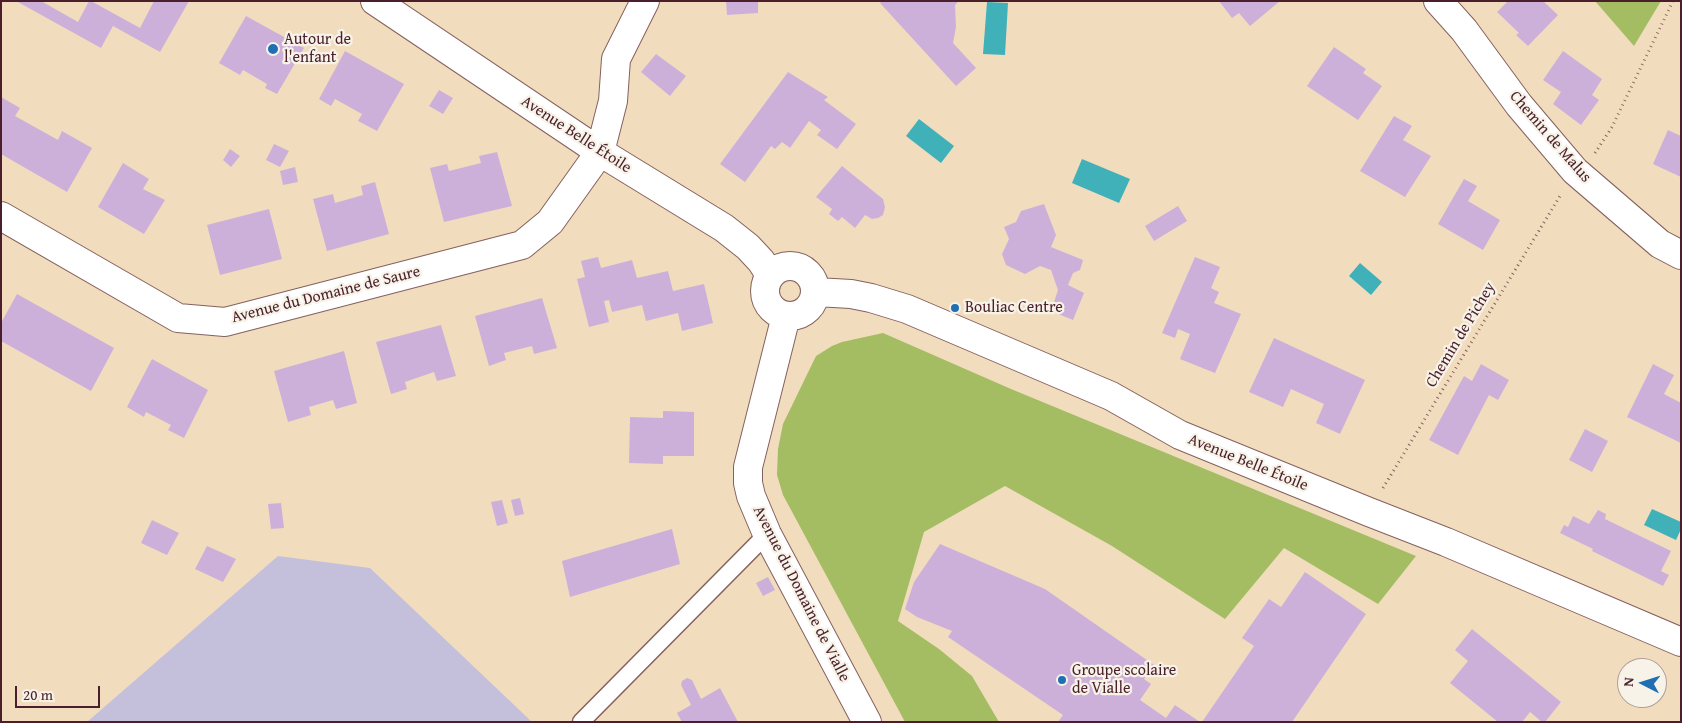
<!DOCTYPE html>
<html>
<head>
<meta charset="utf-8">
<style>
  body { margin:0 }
  #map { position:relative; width:1682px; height:723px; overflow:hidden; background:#f2dcbe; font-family:"Gentium Book Plus",serif }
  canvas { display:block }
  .frame { position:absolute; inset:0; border:2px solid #4a1f2b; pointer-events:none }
  .north { position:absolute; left:1617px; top:658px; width:50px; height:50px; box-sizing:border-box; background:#f7f3e8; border:1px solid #b29e9c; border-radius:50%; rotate:275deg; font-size:14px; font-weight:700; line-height:20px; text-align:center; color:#4a1f2b }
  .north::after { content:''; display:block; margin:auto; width:18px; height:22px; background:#1f6fb2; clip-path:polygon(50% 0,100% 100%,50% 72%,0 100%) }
  .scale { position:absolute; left:15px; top:686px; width:85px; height:22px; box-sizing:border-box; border:2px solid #4a1f2b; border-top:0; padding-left:6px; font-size:15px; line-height:18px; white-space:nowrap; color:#4a1f2b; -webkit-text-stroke:4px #f7f3e8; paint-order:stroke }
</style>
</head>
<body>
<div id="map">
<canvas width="1682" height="723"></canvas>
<div class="frame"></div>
<div class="north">N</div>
<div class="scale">20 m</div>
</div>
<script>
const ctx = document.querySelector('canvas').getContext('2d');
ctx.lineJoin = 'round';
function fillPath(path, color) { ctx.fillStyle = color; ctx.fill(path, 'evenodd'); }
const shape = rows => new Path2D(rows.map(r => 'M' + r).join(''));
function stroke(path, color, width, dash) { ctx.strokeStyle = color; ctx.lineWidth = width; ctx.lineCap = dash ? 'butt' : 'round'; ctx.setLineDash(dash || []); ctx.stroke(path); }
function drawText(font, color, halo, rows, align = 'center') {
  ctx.font = font + ' "Gentium Book Plus",serif'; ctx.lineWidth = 4.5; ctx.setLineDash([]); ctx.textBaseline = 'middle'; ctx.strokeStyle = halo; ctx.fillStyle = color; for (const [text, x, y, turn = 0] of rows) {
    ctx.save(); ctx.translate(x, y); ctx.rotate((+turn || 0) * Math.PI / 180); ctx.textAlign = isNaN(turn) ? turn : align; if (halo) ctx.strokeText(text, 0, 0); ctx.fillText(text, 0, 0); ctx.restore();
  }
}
fillPath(shape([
  [278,556,370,568,532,722,87,722]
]), '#c4c0db');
fillPath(shape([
  [1595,1,1661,1,1634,46],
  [883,333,1011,389,1416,556,1378,604,1284,548,1225,619,1112,546,1005,486,924,532,898,621,939,649,972,676,999,722,905,722,783,495,777,475,778,449,783,424,816,356,832,346,842,342]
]), '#a4bd63');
fillPath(shape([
  [987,2,1008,3,1005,55,983,54],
  [919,119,954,146,941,163,906,136],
  [1082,159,1130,179,1119,203,1072,183],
  [1360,263,1382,282,1371,295,1349,276],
  [1652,509,1681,522,1681,529,1676,540,1644,525]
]), '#40b1b8');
fillPath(shape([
  [16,1,41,1,78,22,89,1,91,1,140,28,154,1,189,1,160,52,113,26,101,48],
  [726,1,758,1,758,13,727,15],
  [882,1,959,1,955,5,956,27,953,43,976,68,956,86,880,3],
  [1219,1,1280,1,1250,26,1239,13,1232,18],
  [1508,1,1543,1,1558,15,1528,46,1516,35,1519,33,1497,12],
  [246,16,304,48,277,94,265,88,267,84,243,70,240,75,219,63],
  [1334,47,1366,69,1363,73,1382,86,1358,120,1307,86],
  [345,51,404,84,377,131,358,121,362,114,335,99,331,106,319,99],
  [1563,51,1602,79,1592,95,1599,100,1581,125,1553,104,1561,92,1543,80],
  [656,54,686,76,670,96,641,72],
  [788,72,828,97,824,100,856,124,837,149,817,135,821,130,809,121,790,148,782,142,775,149,771,146,745,182,720,164],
  [439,90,453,98,443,114,429,106],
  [1,97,20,108,15,116,58,140,62,131,92,148,67,192,1,154],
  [1394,116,1412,126,1403,140,1431,156,1405,197,1360,171],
  [1668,130,1681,136,1681,177,1653,164],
  [274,144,289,151,280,167,266,160],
  [230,149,240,156,231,167,223,160],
  [497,152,512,206,444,222,430,168,447,164,449,171,481,163,479,156],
  [123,163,149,179,143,189,165,200,144,234,98,207],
  [842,166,883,199,885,207,883,215,878,218,872,219,865,215,855,228,842,217,838,221,829,214,832,209,816,197],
  [295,167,298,182,283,185,280,171],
  [1464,179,1477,186,1468,201,1500,220,1483,250,1438,224],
  [375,182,389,234,327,251,313,199,333,194,335,203,363,195,361,186],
  [1044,204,1056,235,1051,247,1083,260,1080,270,1073,273,1068,285,1084,293,1073,320,1051,311,1058,290,1051,270,1040,266,1025,274,1006,265,1002,254,1009,239,1004,227,1016,222,1021,211],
  [1178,206,1187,221,1154,241,1145,226],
  [269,209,282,259,220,275,207,225],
  [598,257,601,268,632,260,637,278,668,271,673,291,704,284,713,323,682,331,678,313,646,321,642,305,612,312,609,300,604,301,609,322,589,327,577,279,585,277,581,261],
  [1195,257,1220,267,1211,288,1219,292,1214,303,1241,314,1215,373,1180,359,1190,334,1178,329,1175,338,1162,333],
  [17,294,114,348,91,391,1,341,1,323],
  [542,298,557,348,534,354,532,346,504,353,506,360,489,366,475,316],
  [441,325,456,376,437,381,434,372,405,382,407,389,391,394,376,342],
  [1274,338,1365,380,1340,434,1316,423,1324,404,1291,389,1283,407,1249,392],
  [344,351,357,403,336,409,333,400,309,407,311,415,288,422,274,371],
  [152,359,208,390,184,438,168,430,171,425,146,412,144,417,127,407],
  [1481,364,1509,380,1498,400,1489,395,1458,455,1429,440,1464,376,1472,381],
  [1653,364,1674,375,1664,394,1681,403,1681,443,1627,417],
  [663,411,694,412,694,456,663,456,663,464,629,463,630,417,663,418],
  [1585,429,1608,441,1592,472,1569,460],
  [520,498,524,514,515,516,511,500],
  [502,500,508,523,497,526,491,502],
  [281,503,284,528,271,529,268,504],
  [1598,510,1606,514,1605,519,1671,551,1661,571,1669,575,1663,586,1592,551,1593,549,1560,533,1564,525,1568,527,1573,516,1589,524],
  [152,520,179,533,167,555,141,543],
  [672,529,680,564,570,597,562,561],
  [940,544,1045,589,1154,665,1144,679,1151,684,1140,700,1166,718,1175,705,1200,722,1058,722,1063,715,948,637,952,631,917,617,905,609,914,582],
  [207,546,236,559,223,582,195,569],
  [1305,572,1366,614,1292,722,1202,722,1254,646,1242,638,1269,599,1281,607],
  [768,577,775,590,763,596,756,583],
  [1472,629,1561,702,1545,722,1542,722,1530,712,1522,722,1498,722,1450,683,1468,661,1455,650],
  [687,678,692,680,701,699,720,688,738,722,682,722,677,713,691,705,681,685,682,681]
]), '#cdb0da');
const lane = shape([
  [581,722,767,534]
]);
const street = shape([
  [375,1,600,152,724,228,748,247,761,261,770,275],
  [1438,1,1464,30,1519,105,1575,171,1660,244,1681,255],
  [1,216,178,318,225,322,522,245,550,222,600,152,613,101,616,59,645,1],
  '765 291a25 25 0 1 1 50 0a25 25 0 1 1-50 0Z',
  [816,292,851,294,871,298,907,309,1111,396,1180,435,1369,512,1446,542,1681,642],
  [786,316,748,467,748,483,751,496,767,534,867,722]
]);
stroke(lane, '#85615e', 19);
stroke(street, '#85615e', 30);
stroke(shape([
  [1595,153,1612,127,1673,1],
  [1383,488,1560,196]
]), '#85615e', 3, [1, 4]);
stroke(lane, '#fff', 16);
stroke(street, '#fff', 28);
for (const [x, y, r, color] of [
  [273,49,6,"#1f6fb2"],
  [955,308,5,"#1f6fb2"],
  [1062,680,5,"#1f6fb2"]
]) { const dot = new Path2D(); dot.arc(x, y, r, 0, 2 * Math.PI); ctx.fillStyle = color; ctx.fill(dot); stroke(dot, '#f7f3e8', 2); }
drawText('16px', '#4a1f2b', '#f7f3e8', [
  ["Autour de",284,40],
  ["l'enfant",284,58],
  ["Bouliac Centre",965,308],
  ["Groupe scolaire",1072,671],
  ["de Vialle",1072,689]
], 'left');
drawText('16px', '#4a1f2b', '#f7f3e8', [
  ["Avenue Belle Étoile",576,135,33],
  ["Chemin de Malus",1550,137,49],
  ["Avenue du Domaine de Saure",326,295,-14],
  ["Chemin de Pichey",1461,335,-59],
  ["Avenue Belle Étoile",1248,463,22],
  ["Avenue du Domaine de Vialle",801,594,63]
]);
</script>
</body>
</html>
